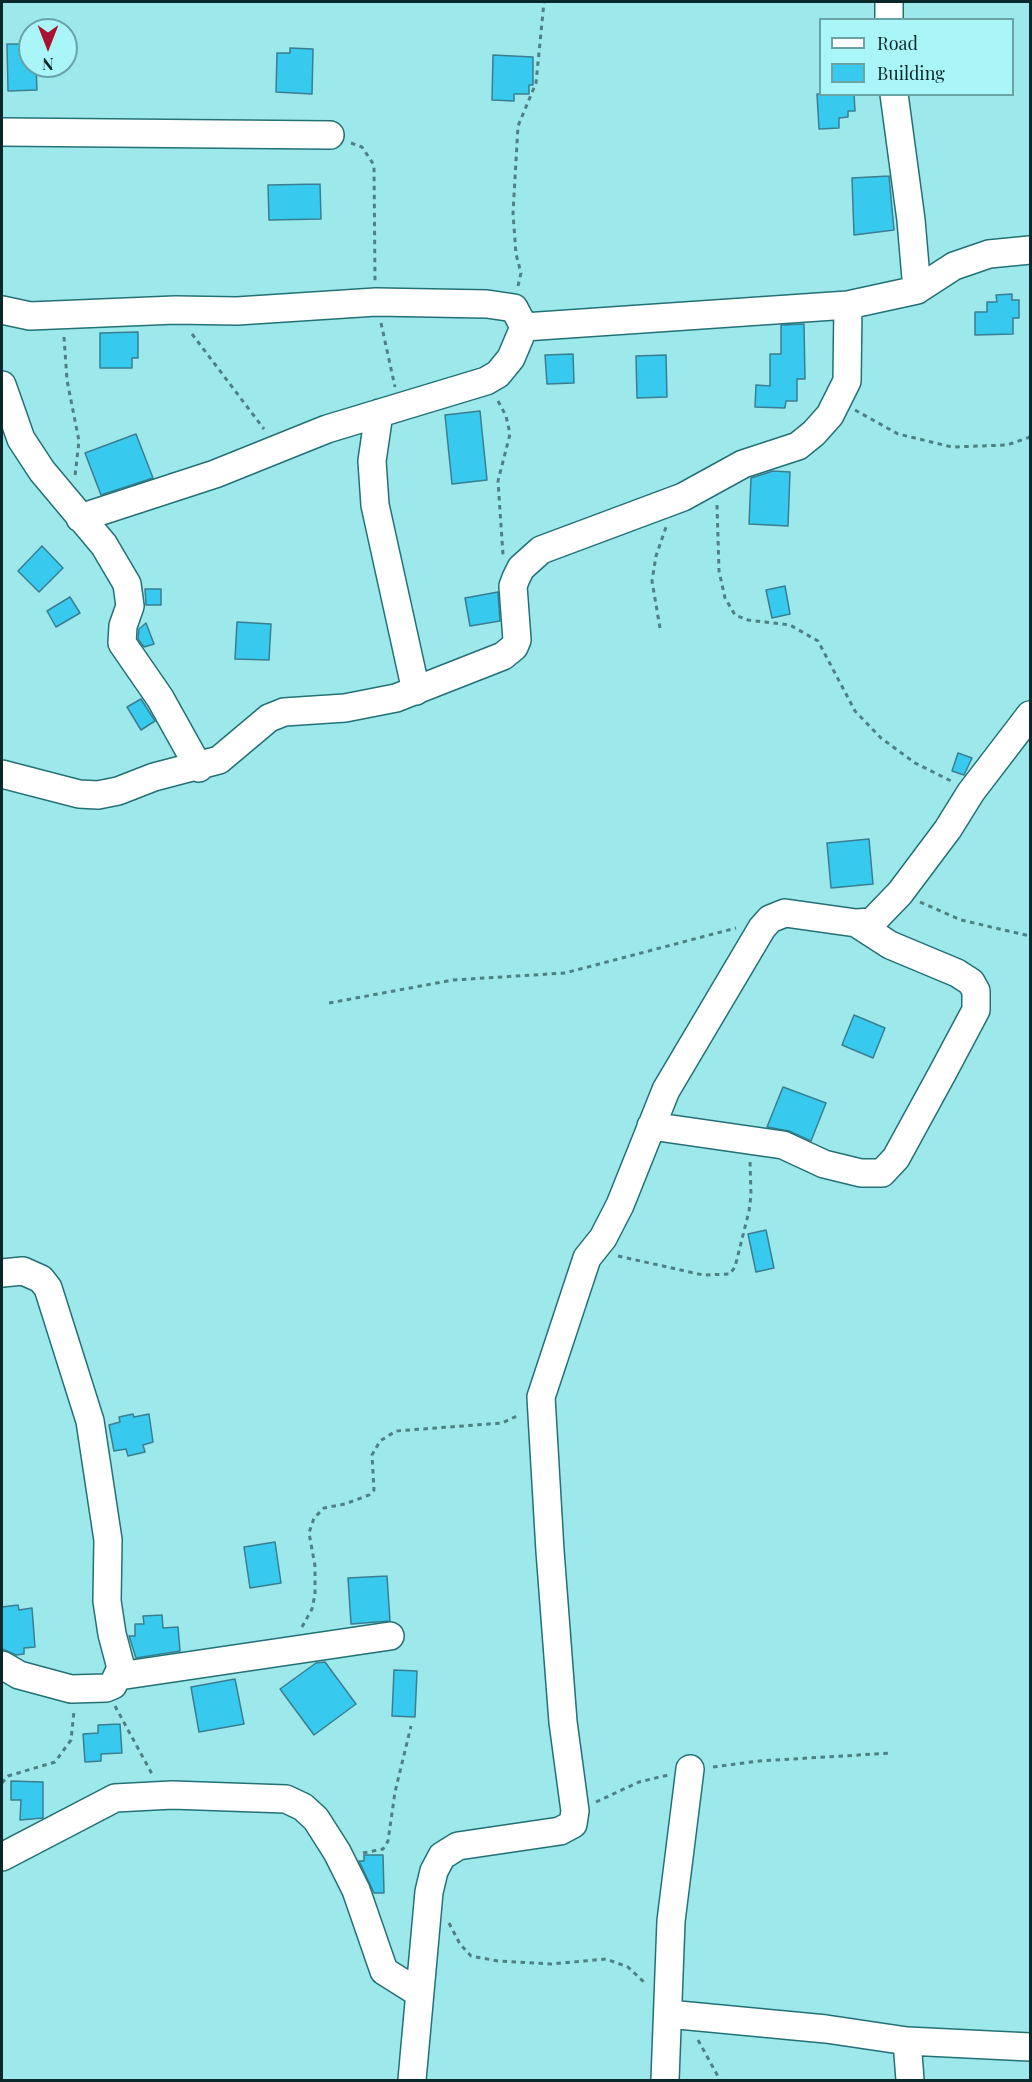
<!DOCTYPE html>
<html>
<head>
<meta charset="utf-8">
<style>
  body { margin:0 }
  #map { position:relative; width:1032px; height:2082px; overflow:hidden; background:#9de8eb; font-family:"Playfair Display",serif }
  canvas { display:block }
  .frame { position:absolute; inset:0; border:3px solid #08282a; pointer-events:none }
  .legend { position:absolute; left:819px; top:18px; width:195px; height:78px; box-sizing:border-box; background:#aaf5f8; border:2px solid #69a3a6; margin:0; padding:8px 10px; list-style:none; font-size:18px; color:#08282a }
  .legend li { display:flex; align-items:center; gap:12px; height:30px }
  .legend b { width:30px; border:2px solid #69a3a6 }
  .north { position:absolute; left:18px; top:18px; width:60px; height:60px; box-sizing:border-box; background:#aaf5f8; border:2px solid #69a3a6; border-radius:50%; rotate:180deg; font-size:16px; font-weight:700; line-height:24px; text-align:center; color:#08282a }
  .north::after { content:''; display:block; margin:auto; width:21px; height:27px; background:#a91230; clip-path:polygon(50% 0,100% 100%,50% 72%,0 100%) }
</style>
</head>
<body>
<div id="map">
<canvas width="1032" height="2082"></canvas>
<div class="frame"></div>
<ul class="legend">
<li><b style="height:8px;background:#fff"></b>Road</li>
<li><b style="height:16px;background:#37caee"></b>Building</li>
</ul>
<div class="north">N</div>
</div>
<script>
const ctx = document.querySelector('canvas').getContext('2d');
ctx.lineJoin = 'round';
function fillPath(path, color) { ctx.fillStyle = color; ctx.fill(path, 'evenodd'); }
const shape = rows => new Path2D(rows.map(r => 'M' + r).join(''));
function stroke(path, color, width, dash) { ctx.strokeStyle = color; ctx.lineWidth = width; ctx.lineCap = dash ? 'butt' : 'round'; ctx.setLineDash(dash || []); ctx.stroke(path); }
const building = shape([
  [7,44,30,44,30,66,36,66,37,90,8,91,7,44],
  [290,48,313,49,312,94,276,92,277,53,290,53,290,48],
  [493,55,533,57,533,85,529,85,529,94,514,94,514,101,492,100,493,55],
  [817,94,854,94,855,111,848,111,848,117,839,118,839,128,819,129,817,94],
  [889,176,894,230,854,235,852,178,889,176],
  [320,184,321,219,269,220,268,185,320,184],
  [1012,294,1012,300,1019,300,1019,318,1013,318,1013,334,975,335,975,312,987,312,987,302,997,302,996,295,1012,294],
  [804,324,805,379,797,379,797,401,786,401,785,408,755,407,756,385,770,386,770,354,781,354,781,325,804,324],
  [138,332,138,358,132,358,132,368,100,368,100,333,138,332],
  [573,354,574,383,547,384,545,355,573,354],
  [666,355,667,397,637,398,636,356,666,355],
  [480,411,487,480,452,484,445,415,480,411],
  [136,434,153,478,101,495,85,453,136,434],
  [773,471,790,472,788,526,749,524,751,478,773,471],
  [42,546,63,568,39,592,18,571,42,546],
  [785,586,790,614,772,618,766,590,785,586],
  [145,589,161,589,161,605,146,605,145,589],
  [498,592,500,621,470,626,465,598,498,592],
  [70,597,80,613,56,627,47,611,70,597],
  [237,622,271,624,269,660,235,659,237,622],
  [146,623,154,644,144,647,138,639,139,629,146,623],
  [141,699,155,721,141,730,127,707,141,699],
  [958,753,972,758,964,775,952,771,958,753],
  [869,839,873,884,831,888,827,843,869,839],
  [854,1015,885,1028,873,1058,842,1045,854,1015],
  [783,1087,826,1103,811,1141,789,1131,767,1127,783,1087],
  [766,1230,774,1268,756,1272,748,1234,766,1230],
  [133,1414,134,1417,149,1414,153,1442,143,1445,145,1452,128,1456,126,1449,114,1451,109,1425,120,1422,119,1417,133,1414],
  [275,1542,281,1583,250,1588,244,1547,275,1542],
  [387,1576,390,1621,351,1624,348,1578,387,1576],
  [18,1605,19,1610,32,1608,35,1647,24,1648,24,1654,16,1655,2,1649,2,1607,18,1605],
  [162,1615,163,1628,178,1627,180,1651,136,1658,129,1636,135,1636,135,1624,144,1624,143,1616,162,1615],
  [325,1662,356,1704,314,1735,280,1689,316,1663,325,1662],
  [394,1670,417,1671,415,1717,392,1716,394,1670],
  [235,1679,244,1724,199,1732,191,1687,235,1679],
  [120,1724,122,1753,101,1754,101,1761,85,1762,83,1734,98,1733,98,1725,120,1724],
  [11,1781,43,1782,43,1818,20,1820,21,1800,11,1800,11,1781],
  [364,1855,383,1855,384,1893,374,1893,359,1861,364,1861,364,1855]
]);
fillPath(building, '#37caee');
stroke(building, '#3a7e91', 1.5);
const minor = shape([
  [889,20,889,2],
  [894,94,911,220,917,290],
  [2,132,330,135],
  [2,310,30,316,175,310,237,311,376,302,487,304,514,308,524,327,848,305,917,290,954,266,989,254,1030,250],
  [2,385,21,439,42,471,104,545,127,584,130,606,123,626,122,643,160,698,199,768],
  [379,413,372,461,375,505,416,691],
  [80,518,215,474,327,429,486,381,498,374,511,358,524,327],
  [2,774,79,794,98,795,118,791,154,777,219,760,269,718,284,712,345,708,396,698,503,656,514,647,517,640,513,586,516,578,521,568,541,550,683,497,743,464,798,446,814,433,830,415,847,381,848,305],
  [651,1126,783,1145,824,1164,861,1173,882,1173,896,1158,943,1072,976,1010,976,991,971,982,957,973,890,945,856,923],
  [2,1273,23,1271,41,1279,48,1288,90,1421,108,1540,107,1601,112,1634,121,1668,113,1685,106,1688,71,1689,19,1675,2,1665],
  [119,1676,390,1636],
  [2,1857,115,1798,172,1795,286,1799,303,1807,316,1819,337,1852,356,1890,384,1971,419,1993],
  [668,2014,826,2029,907,2041,1030,2047],
  [907,2041,910,2080],
  [412,2080,429,1892,434,1871,442,1856,458,1846,560,1831,573,1824,575,1811,563,1722,550,1551,541,1397,587,1258,603,1238,620,1205,666,1090,762,928,770,919,785,913,856,923,872,922,900,893,948,829,971,792,1030,715],
  [665,2080,671,1921,690,1769]
]);
stroke(minor, '#237175', 30);
stroke(shape([
  [351,143,362,147,374,165,375,281],
  [518,286,521,273,516,254,513,213,518,126,536,83,544,2],
  [381,323,395,387],
  [192,334,264,429],
  [64,337,67,380,79,441,75,476],
  [498,401,506,416,510,434,498,481,503,555],
  [855,410,898,434,952,447,1007,445,1030,437],
  [717,505,719,571,725,598,735,615,748,620,790,625,818,641,855,711,881,738,915,763,951,781],
  [660,628,652,581,656,556,666,527],
  [920,902,961,920,1030,936],
  [329,1003,453,980,565,973,736,928],
  [618,1256,703,1275,730,1274,735,1267,749,1211,751,1195,750,1161],
  [302,1627,312,1609,315,1594,315,1566,309,1533,314,1518,324,1508,345,1504,369,1495,374,1490,372,1455,380,1441,396,1431,502,1423,519,1415],
  [115,1706,152,1774],
  [713,1767,759,1761,892,1753],
  [2,1783,8,1776,55,1762,71,1740,74,1711],
  [596,1802,639,1782,668,1775],
  [363,1853,383,1849,388,1841,395,1792,411,1726],
  [449,1923,460,1944,471,1956,498,1961,551,1964,606,1959,628,1967,646,1984],
  [698,2040,720,2080]
]), '#4d8184', 3, [4.5, 4.5]);
stroke(minor, '#fff', 27);
</script>
</body>
</html>
